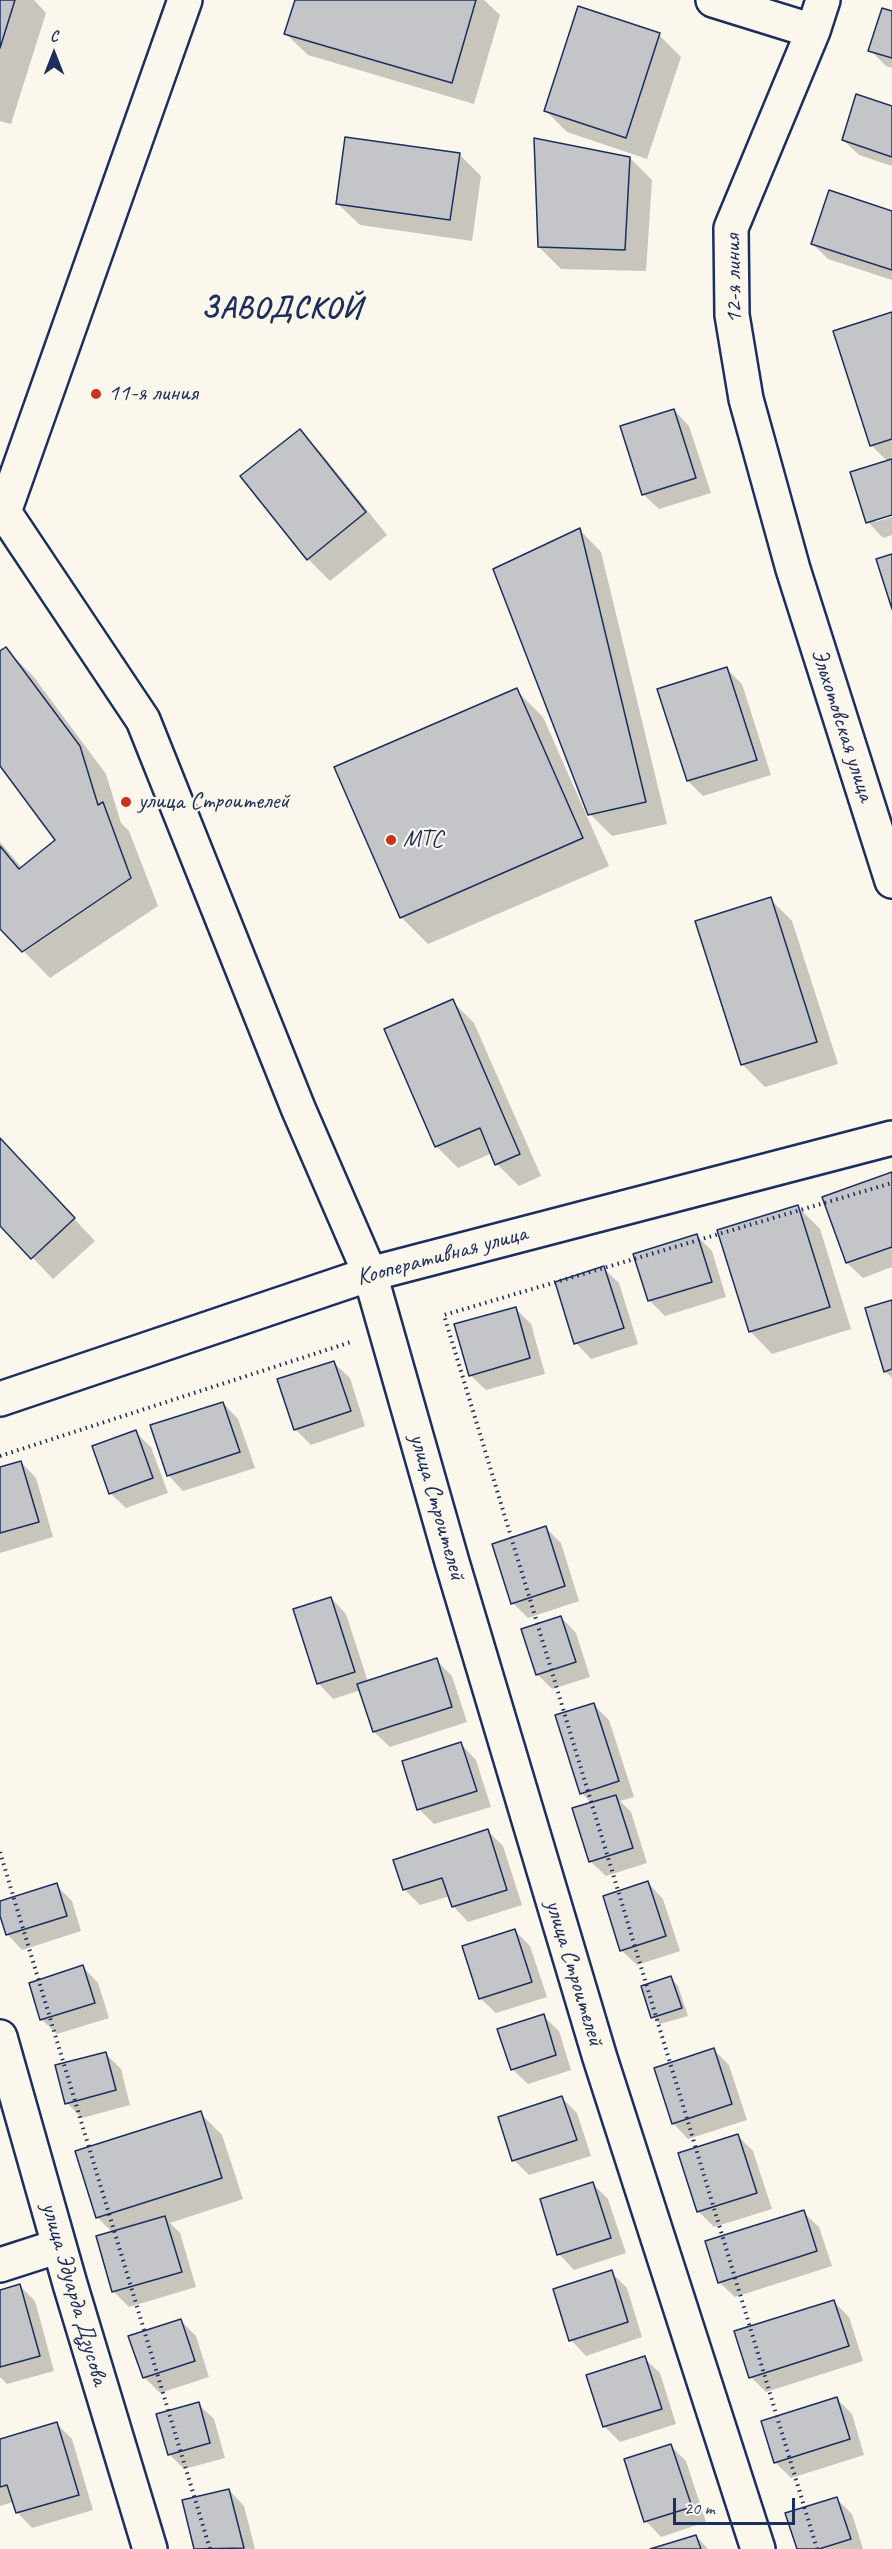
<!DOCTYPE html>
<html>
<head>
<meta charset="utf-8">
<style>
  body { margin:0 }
  #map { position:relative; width:892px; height:2549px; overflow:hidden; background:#fbf7ec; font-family:Caveat,sans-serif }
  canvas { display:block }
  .north { position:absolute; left:24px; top:24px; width:60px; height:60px; -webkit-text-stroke:4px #fbf7ec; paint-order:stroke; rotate:0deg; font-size:16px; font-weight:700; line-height:24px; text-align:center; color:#1b2f5e }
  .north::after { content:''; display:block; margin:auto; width:21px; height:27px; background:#1b2f5e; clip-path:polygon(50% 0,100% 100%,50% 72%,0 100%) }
  .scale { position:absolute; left:673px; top:2498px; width:122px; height:27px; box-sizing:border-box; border:3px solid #1b2f5e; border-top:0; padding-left:8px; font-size:18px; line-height:21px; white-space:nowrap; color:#1b2f5e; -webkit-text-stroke:4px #fbf7ec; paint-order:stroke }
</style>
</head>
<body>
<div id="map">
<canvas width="892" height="2549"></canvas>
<div class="north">С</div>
<div class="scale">20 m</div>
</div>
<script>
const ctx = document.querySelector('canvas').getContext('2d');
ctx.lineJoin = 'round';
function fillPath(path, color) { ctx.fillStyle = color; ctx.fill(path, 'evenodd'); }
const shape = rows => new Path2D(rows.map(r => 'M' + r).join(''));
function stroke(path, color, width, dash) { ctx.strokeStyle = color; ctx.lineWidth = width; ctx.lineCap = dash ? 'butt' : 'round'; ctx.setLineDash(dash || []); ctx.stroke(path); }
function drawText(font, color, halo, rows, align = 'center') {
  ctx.font = font + ' Caveat,sans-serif'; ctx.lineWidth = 4.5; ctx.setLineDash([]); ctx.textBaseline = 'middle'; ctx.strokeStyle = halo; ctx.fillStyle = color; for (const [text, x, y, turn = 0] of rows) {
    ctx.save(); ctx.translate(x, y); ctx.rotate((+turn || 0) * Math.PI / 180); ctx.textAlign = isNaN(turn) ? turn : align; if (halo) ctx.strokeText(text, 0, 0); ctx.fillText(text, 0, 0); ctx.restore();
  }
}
fillPath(shape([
  [0,0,34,0,46,13,11,124,0,121],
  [296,0,484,0,500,15,474,104,308,55,286,34],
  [892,13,892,68,886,66,870,50],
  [659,35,681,57,647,159,567,132,545,110],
  [892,107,892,166,859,155,843,140],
  [459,154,481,176,472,241,360,225,338,204],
  [630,158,652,180,646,271,561,269,539,247],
  [892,213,892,280,828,259,813,244],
  [892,313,892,514,875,519,875,522,892,517,892,535,883,538,868,522,888,462,871,445],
  [674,410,689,426,711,493,659,509,643,494],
  [300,431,321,453,387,535,330,581,308,559],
  [580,530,601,552,667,824,612,836,590,814],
  [6,649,33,676,106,774,121,823,129,831,158,906,50,978,0,927,0,842,22,868,57,840,0,763,0,652],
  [727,669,742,684,771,775,703,796,688,781],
  [516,690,543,717,609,866,428,944,401,917],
  [770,899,792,921,838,1064,765,1087,743,1065,697,922],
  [452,1001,474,1023,541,1176,519,1186,497,1164,492,1153,458,1168,436,1146],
  [0,1140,95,1241,53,1279,0,1224],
  [892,1174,892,1267,863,1278,847,1263],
  [798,1207,820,1229,851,1329,772,1354,751,1332,719,1231],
  [697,1236,712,1251,726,1297,665,1316,649,1300],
  [603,1268,619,1283,638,1344,591,1359,576,1343],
  [892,1302,892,1378,885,1371],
  [515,1308,531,1324,545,1374,486,1390,470,1375],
  [334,1363,350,1378,365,1426,311,1445,295,1429],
  [223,1403,238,1419,255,1468,183,1491,168,1475],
  [135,1432,151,1447,168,1493,126,1508,110,1493],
  [21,1462,36,1478,53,1537,0,1553,0,1468],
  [546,1528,561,1543,579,1601,528,1618,513,1603],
  [331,1598,346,1614,368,1682,436,1660,452,1676,467,1722,390,1747,374,1732,361,1690,333,1699,318,1683],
  [561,1617,576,1633,590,1677,552,1689,537,1674],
  [593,1704,609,1720,634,1797,620,1801,631,1812,647,1863,606,1876,590,1861,592,1804,582,1793],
  [461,1744,476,1760,491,1807,434,1824,419,1809],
  [488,1831,503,1846,522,1905,468,1922,453,1906,450,1896,420,1905,404,1889],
  [648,1883,663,1899,680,1951,637,1965,621,1950],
  [56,1885,72,1901,81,1931,22,1950,7,1934,0,1911,0,1903],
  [515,1931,530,1946,547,1997,496,2013,480,1998],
  [83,1967,98,1983,109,2018,57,2034,41,2019],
  [671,1978,678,1986,688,2016,660,2024,653,2017],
  [543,2016,559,2031,571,2070,528,2084,512,2069],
  [714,2050,729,2065,747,2120,688,2139,673,2123],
  [106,2054,121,2069,130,2105,82,2118,67,2103],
  [562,2098,577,2113,591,2156,529,2175,514,2160],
  [200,2113,222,2135,243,2199,170,2223,180,2233,196,2287,129,2307,113,2291,113,2233,97,2217],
  [737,2135,753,2151,772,2209,714,2227,698,2211],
  [593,2184,608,2199,626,2253,574,2270,559,2254],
  [803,2212,819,2227,832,2266,735,2297,719,2282],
  [611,2272,627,2288,642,2337,586,2356,571,2340],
  [20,2286,35,2301,54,2371,7,2384,0,2377,0,2291],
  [833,2301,849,2317,863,2361,766,2392,751,2377],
  [180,2320,196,2336,209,2377,160,2393,144,2377],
  [644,2358,660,2373,676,2424,620,2442,604,2426],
  [836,2398,852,2414,864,2455,791,2478,775,2462],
  [198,2404,214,2419,225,2458,184,2469,169,2454],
  [57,2424,72,2439,93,2510,32,2528,17,2512,14,2502,0,2506,0,2440],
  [671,2446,686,2461,706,2522,661,2537,646,2521],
  [229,2490,244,2506,255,2549,195,2549,183,2501],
  [837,2499,852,2514,863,2549,799,2549],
  [696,2536,708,2549,655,2549]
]), '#0003');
const building = shape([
  [0,0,15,0,0,48,0,0],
  [295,0,476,0,452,83,284,34,295,0],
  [578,6,660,33,626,138,544,111,578,6],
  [882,8,892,11,892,58,868,51,882,8],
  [856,94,892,106,892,157,842,140,856,94],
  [345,137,460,153,450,220,336,204,345,137],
  [534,138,630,157,625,250,538,247,534,138],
  [829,190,892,211,892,270,811,244,829,190],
  [892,312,892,439,870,446,833,331,892,312],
  [674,409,696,478,642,495,620,426,674,409],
  [300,429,366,512,307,560,240,476,300,429],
  [892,459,892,515,866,523,850,472,892,459],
  [580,528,646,802,588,815,493,569,580,528],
  [892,554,892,609,876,559,892,554],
  [6,647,80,746,98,805,103,802,131,878,22,952,0,929,0,846,19,869,55,840,0,766,0,651,6,647],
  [727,667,757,760,687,781,657,689,727,667],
  [517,688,583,838,400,918,334,767,517,688],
  [771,897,817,1042,741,1065,695,921,771,897],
  [453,999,520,1154,495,1165,480,1128,435,1147,384,1029,453,999],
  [0,1138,75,1218,31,1259,0,1226,0,1138],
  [892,1172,892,1247,846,1263,822,1197,892,1172],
  [798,1205,830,1307,749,1332,717,1230,798,1205],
  [697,1234,712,1282,648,1301,633,1254,697,1234],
  [604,1266,624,1328,574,1344,555,1282,604,1266],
  [892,1300,892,1369,884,1372,865,1308,892,1300],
  [516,1307,530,1358,469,1376,454,1324,516,1307],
  [334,1361,351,1411,294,1430,277,1379,334,1361],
  [223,1402,240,1452,167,1476,150,1425,223,1402],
  [136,1430,153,1478,109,1494,92,1446,136,1430],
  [21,1461,39,1522,0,1533,0,1467,21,1461],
  [546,1526,565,1586,511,1604,492,1544,546,1526],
  [331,1597,355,1672,317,1684,293,1609,331,1597],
  [561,1616,576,1662,536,1675,521,1629,561,1616],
  [437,1658,452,1707,373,1732,357,1684,437,1658],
  [594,1703,619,1781,580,1794,555,1715,594,1703],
  [461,1742,477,1791,417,1810,402,1761,461,1742],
  [616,1795,633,1848,589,1862,572,1808,616,1795],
  [488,1829,507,1890,452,1907,442,1878,403,1890,393,1860,488,1829],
  [648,1881,666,1936,620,1951,603,1896,648,1881],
  [57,1883,67,1916,6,1935,0,1916,0,1901,57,1883],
  [515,1929,532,1982,479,1999,462,1946,515,1929],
  [83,1965,95,2003,40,2020,29,1983,83,1965],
  [671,1976,682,2008,651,2018,641,1986,671,1976],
  [544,2014,556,2055,511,2070,497,2029,544,2014],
  [714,2048,732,2104,672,2124,654,2068,714,2048],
  [106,2052,116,2090,65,2104,55,2065,106,2052],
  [562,2096,577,2140,512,2161,498,2117,562,2096],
  [201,2111,222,2178,96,2218,75,2151,201,2111],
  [738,2134,757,2193,697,2212,678,2153,738,2134],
  [593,2182,611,2238,557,2255,540,2199,593,2182],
  [804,2210,817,2251,718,2283,705,2241,804,2210],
  [165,2216,182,2272,112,2292,96,2236,165,2216],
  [612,2270,628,2322,569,2341,553,2289,612,2270],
  [20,2284,40,2356,0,2367,0,2290,20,2284],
  [834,2300,849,2346,749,2378,734,2331,834,2300],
  [181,2319,195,2361,143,2378,128,2336,181,2319],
  [645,2356,662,2409,603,2427,586,2375,645,2356],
  [837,2397,850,2439,774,2463,761,2421,837,2397],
  [199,2402,210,2443,168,2455,156,2414,199,2402],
  [57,2422,79,2495,16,2513,7,2485,0,2487,0,2439,57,2422],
  [671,2444,692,2507,644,2522,624,2459,671,2444],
  [229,2489,244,2548,194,2549,182,2500,229,2489],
  [837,2497,851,2539,819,2549,797,2549,785,2513,837,2497],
  [696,2535,701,2549,650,2549,696,2535]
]);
fillPath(building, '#c3c5c9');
stroke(building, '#1b2f5e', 1.5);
const minor = shape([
  [185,0,4,512,143,720,298,1108,370,1274,452,1562,600,2058,758,2549],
  [713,0,813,31],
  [823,0,813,31,731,228,732,315,746,399,793,569,892,881],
  [0,1399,370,1274,892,1138],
  [0,2037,70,2284,150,2549],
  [0,2265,59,2246]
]);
const major = shape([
  [0,515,4,512]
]);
stroke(minor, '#1b2f5e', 38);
stroke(major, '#1b2f5e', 38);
stroke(shape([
  [0,1456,351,1342],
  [0,1852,210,2549],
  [817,2549,444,1315,892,1183]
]), '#1b2f5e', 4, [1.5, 4.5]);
stroke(minor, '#fbf7ec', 33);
stroke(major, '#fbf7ec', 33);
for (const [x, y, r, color] of [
  [96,394,6,"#c8321e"],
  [126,802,6,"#c8321e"],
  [391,840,6,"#c8321e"]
]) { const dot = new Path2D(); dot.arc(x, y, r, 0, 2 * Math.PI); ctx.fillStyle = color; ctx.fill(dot); stroke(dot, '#fbf7ec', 2); }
drawText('24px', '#1b2f5e', '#fbf7ec', [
  ["12-я линия",734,279,-91],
  ["Эльхотовская улица",842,725,72],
  ["Кооперативная улица",442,1256,-15],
  ["улица Строителей",437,1507,74],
  ["улица Строителей",574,1973,73],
  ["улица Эдуарда Дзусова",74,2294,74]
]);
drawText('24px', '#1b2f5e', '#fbf7ec', [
  ["11-я линия",108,394],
  ["улица Строителей",138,802],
  ["МТС",403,840]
], 'left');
ctx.letterSpacing = '1.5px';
drawText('bold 30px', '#1b2f5e', '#fbf7ec', [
  ["ЗАВОДСКОЙ",282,309]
]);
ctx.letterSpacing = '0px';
</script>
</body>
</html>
